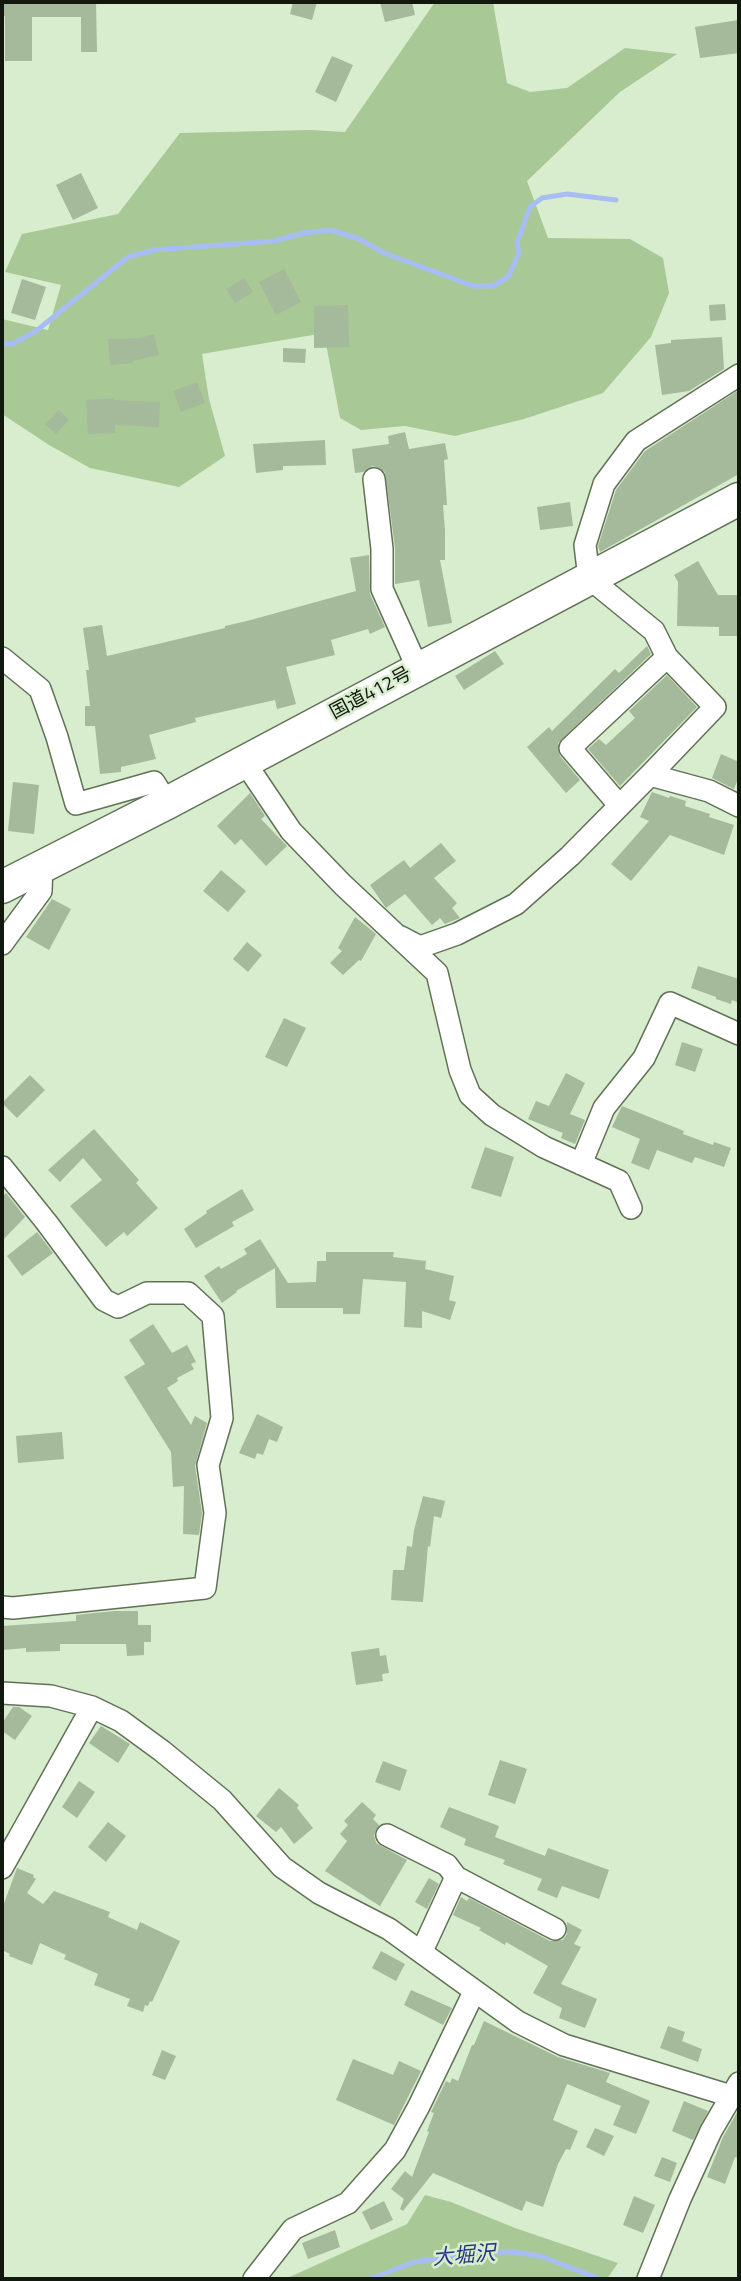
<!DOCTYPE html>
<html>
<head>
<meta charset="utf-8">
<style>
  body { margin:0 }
  #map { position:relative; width:741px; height:2281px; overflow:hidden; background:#d8edcd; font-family:"Titillium Web",sans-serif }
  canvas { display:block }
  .frame { position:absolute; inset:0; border:4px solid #11180d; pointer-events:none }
</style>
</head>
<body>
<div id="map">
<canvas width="741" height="2281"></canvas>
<div class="frame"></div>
</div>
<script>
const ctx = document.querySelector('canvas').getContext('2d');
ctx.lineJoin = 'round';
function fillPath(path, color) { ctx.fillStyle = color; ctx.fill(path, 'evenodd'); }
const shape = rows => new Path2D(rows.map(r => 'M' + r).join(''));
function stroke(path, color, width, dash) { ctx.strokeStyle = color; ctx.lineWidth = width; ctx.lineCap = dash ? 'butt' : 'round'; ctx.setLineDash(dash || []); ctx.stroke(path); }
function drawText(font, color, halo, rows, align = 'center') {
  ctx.font = font + ' "Titillium Web","Noto Sans JP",sans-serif'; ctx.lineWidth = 5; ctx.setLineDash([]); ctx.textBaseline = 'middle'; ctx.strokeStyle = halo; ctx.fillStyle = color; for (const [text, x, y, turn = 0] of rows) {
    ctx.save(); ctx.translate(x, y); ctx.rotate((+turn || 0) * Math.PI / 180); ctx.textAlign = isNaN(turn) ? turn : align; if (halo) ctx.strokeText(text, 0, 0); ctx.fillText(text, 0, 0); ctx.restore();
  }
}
fillPath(shape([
  [435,2,493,2,507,83,530,92,567,88,625,48,677,54,620,92,527,181,548,238,630,239,663,258,669,293,651,337,603,393,524,419,455,436,405,426,361,430,340,418,324,333,202,354,209,399,225,456,179,487,90,468,49,445,2,414,2,319,48,330,61,285,5,272,22,234,118,214,180,133,310,130,345,132],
  [425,2195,451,2202,515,2228,618,2263,607,2279,285,2279,407,2224]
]), '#a8c996');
stroke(shape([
  [2,343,12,344,36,331,128,257,154,250,274,241,304,233,331,230,359,239,384,253,473,286,493,286,508,277,519,253,517,243,530,207,542,198,567,194,616,200],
  [370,2279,414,2262,483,2252,513,2252,540,2256,600,2279]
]), '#a9bdf5', 5);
fillPath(shape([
  [2,2,96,2,97,52,81,52,81,17,32,17,32,61,5,61,5,16,2,17],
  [293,2,317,2,312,20,290,14],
  [380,2,412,2,415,15,385,22],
  [738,20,739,53,700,58,695,27],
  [332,56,353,65,336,102,315,92],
  [81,173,98,208,73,220,56,185],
  [284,269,301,302,276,315,259,282],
  [244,278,253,292,235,303,226,289],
  [22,279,46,287,35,320,11,313],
  [725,304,726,320,710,321,709,305],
  [348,305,349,347,314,348,314,306],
  [154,334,159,355,132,361,133,363,110,365,108,339,141,338],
  [722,337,724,369,689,391,662,395,655,345,671,343,671,340],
  [283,348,306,349,305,363,283,362],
  [197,382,205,403,181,412,173,391],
  [739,390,739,474,600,552,598,546,616,490,645,451],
  [114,398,114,400,160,402,159,427,115,425,115,433,88,434,86,400],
  [59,410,69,420,56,434,45,424],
  [405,432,409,449,445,443,448,459,444,460,447,505,443,505,445,530,445,560,440,560,452,623,428,627,419,580,395,584,395,548,385,472,373,466,363,472,355,473,352,449,389,444,388,436],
  [325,440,326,465,283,466,283,470,256,473,253,444],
  [570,502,573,526,540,530,537,507],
  [369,555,370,594,385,627,370,634,368,629,331,640,335,655,286,667,296,704,277,709,275,700,195,718,196,722,149,735,156,759,121,767,121,772,100,774,95,726,85,726,85,706,90,706,86,670,89,670,83,628,102,625,107,656,225,628,225,626,247,621,356,591,350,558],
  [698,561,718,595,739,595,738,636,719,636,719,627,677,626,678,582,674,575],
  [647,646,651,654,558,743,560,756,580,780,566,793,527,747,549,727,552,731,615,669,619,673],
  [495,651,504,664,464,690,455,676],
  [667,675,697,707,620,786,588,749,599,739,606,745,635,718,629,711],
  [721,754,739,762,739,776,734,789,712,778],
  [13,782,39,785,34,834,8,831],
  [652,792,669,798,670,796,686,801,685,806,710,814,709,817,734,825,724,855,670,835,631,881,611,864,649,821,640,817],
  [250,793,265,816,261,819,287,846,266,866,241,839,235,845,217,826],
  [441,843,456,861,434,878,457,903,452,908,460,918,445,924,440,918,432,925,405,894,386,908,370,885,404,860,410,868],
  [221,870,246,891,228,912,203,891],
  [52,899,71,909,49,950,26,937],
  [355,917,376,934,361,961,359,960,343,975,330,963,342,951,338,948],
  [247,942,262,955,248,972,233,959],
  [698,966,739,979,739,1003,732,1000,731,1004,716,999,716,997,691,988],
  [284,1018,306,1028,287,1067,265,1057],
  [682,1042,703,1049,695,1072,675,1065],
  [566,1073,585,1083,570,1114,585,1120,575,1144,561,1138,563,1133,528,1119,536,1101,549,1106],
  [30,1075,45,1090,17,1118,2,1103],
  [622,1106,684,1131,683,1134,713,1145,714,1142,731,1148,724,1167,695,1157,692,1163,657,1150,649,1170,631,1163,640,1139,612,1127],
  [94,1129,139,1180,136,1183,158,1208,127,1236,124,1232,106,1247,70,1206,102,1180,83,1158,60,1182,48,1170],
  [485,1147,514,1157,501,1197,471,1188],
  [242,1189,254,1210,232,1222,234,1226,196,1248,184,1229,207,1213,206,1211],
  [6,1193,25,1217,2,1241,2,1197],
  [37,1232,53,1253,22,1276,7,1256],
  [260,1239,288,1283,316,1282,317,1261,326,1261,326,1252,394,1252,393,1257,426,1261,425,1269,454,1276,449,1300,456,1302,450,1320,422,1311,422,1328,404,1327,406,1282,363,1279,360,1314,343,1314,343,1308,276,1308,275,1268,236,1291,237,1292,222,1303,204,1276,219,1266,221,1269,247,1254,244,1249],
  [153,1324,172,1353,187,1345,196,1362,191,1364,194,1369,177,1378,178,1381,167,1388,191,1425,195,1416,207,1423,195,1466,202,1513,199,1535,183,1534,184,1486,173,1487,171,1452,124,1377,145,1364,129,1340],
  [257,1414,283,1427,277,1442,269,1439,263,1455,257,1453,255,1459,239,1453],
  [62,1432,64,1459,18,1463,16,1436],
  [423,1496,445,1501,441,1518,434,1516,430,1547,428,1546,423,1602,391,1600,393,1570,404,1570,407,1546,412,1547,414,1530],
  [114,1611,138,1611,138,1625,151,1625,151,1642,144,1642,144,1655,127,1656,126,1644,60,1644,60,1651,26,1652,26,1648,2,1650,2,1626,76,1621,76,1615],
  [379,1648,380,1656,386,1655,389,1673,382,1674,383,1681,356,1685,351,1652],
  [13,1707,19,1707,32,1716,15,1740,2,1731,2,1723],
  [101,1726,130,1744,118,1763,89,1743],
  [500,1760,527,1769,515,1804,488,1795],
  [383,1761,407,1770,400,1791,375,1782],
  [79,1781,95,1792,77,1818,62,1807],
  [279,1788,299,1805,297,1808,313,1828,294,1844,281,1827,276,1832,256,1816],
  [362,1802,376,1815,373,1819,379,1825,374,1835,376,1843,407,1860,380,1906,325,1871,347,1841,340,1834,348,1825,344,1821],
  [449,1807,499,1826,495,1837,545,1856,548,1848,609,1870,599,1899,562,1886,557,1898,537,1890,542,1879,503,1864,505,1860,464,1845,466,1839,440,1827],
  [108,1822,126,1836,106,1862,88,1847],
  [17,1868,34,1875,33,1877,36,1879,27,1893,43,1904,54,1891,110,1912,108,1917,137,1930,140,1922,180,1941,152,2002,150,2001,148,2006,145,2005,143,2012,127,2006,130,1999,94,1985,98,1974,64,1959,66,1955,40,1943,32,1965,9,1956,10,1954,2,1950,2,1909],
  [429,1878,439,1884,427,1909,415,1902],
  [461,1897,467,1901,469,1898,550,1941,563,1940,567,1934,567,1922,582,1930,574,1944,581,1947,561,1984,597,1999,585,2028,559,2018,562,2008,533,1993,548,1966,506,1942,505,1945,479,1930,481,1928,453,1915],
  [381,1951,405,1964,396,1981,372,1968],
  [411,1990,452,2008,443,2025,404,2005],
  [484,2021,558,2057,610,2073,606,2082,650,2101,636,2134,613,2125,621,2106,567,2084,553,2120,578,2131,570,2150,566,2149,558,2164,543,2207,526,2201,522,2211,433,2173,403,2211,400,2209,404,2199,391,2189,405,2171,412,2177,429,2132,427,2131,434,2113,431,2112,446,2081,450,2083,452,2078,458,2081,472,2045,474,2045],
  [668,2026,685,2032,682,2041,702,2049,698,2062,660,2048],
  [162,2050,176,2056,165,2080,152,2075],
  [353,2059,393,2075,399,2061,421,2071,394,2125,336,2100],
  [684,2101,708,2111,693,2140,672,2131],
  [739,2109,739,2158,735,2157,725,2184,707,2177,723,2137],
  [595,2128,614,2136,604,2156,586,2147],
  [662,2157,677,2163,670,2182,654,2176],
  [634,2196,655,2205,643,2233,623,2225],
  [384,2201,393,2220,371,2230,362,2212],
  [335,2230,340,2247,308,2259,302,2243]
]), '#a5b99b');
const minor = shape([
  [374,479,382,549,382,589,418,669],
  [2,658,40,689,57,737,76,804,154,782,167,803],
  [244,761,291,831,343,885,437,973,460,1070,470,1095,492,1115,544,1147,619,1181,631,1208],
  [650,775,715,707,667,657,654,631,589,578,585,545,604,484,636,441,739,375],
  [619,805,570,748,667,657],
  [401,937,420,947,457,934,516,904,570,856,650,775,709,791,739,806],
  [2,944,41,891,42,866],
  [581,1164,604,1108,644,1058,670,1003,739,1034],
  [2,1167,47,1223,104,1300,118,1307,147,1293,188,1293,213,1316,222,1418,208,1465,215,1513,205,1588,13,1608,2,1607],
  [2,1693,51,1696,92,1707,121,1721,162,1751,222,1800,282,1867,319,1893,389,1929,518,2022,564,2045,731,2096],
  [387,1835,447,1865,456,1877,555,1929],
  [2,1868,92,1707],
  [422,1951,456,1877],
  [254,2279,293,2229,348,2203,395,2150,419,2106,474,1992],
  [648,2279,680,2199,711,2131,739,2083]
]);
const highway = shape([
  [2,887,167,803,739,499]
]);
stroke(minor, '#607256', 24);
stroke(highway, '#607256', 35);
stroke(minor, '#fff', 21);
stroke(highway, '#fff', 32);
drawText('19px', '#11180d', '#d8edcd', [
  ["国道412号",371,694,-28]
]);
drawText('italic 21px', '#243483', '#d8edcd', [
  ["大堀沢",464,2257,-5]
]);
</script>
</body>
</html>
